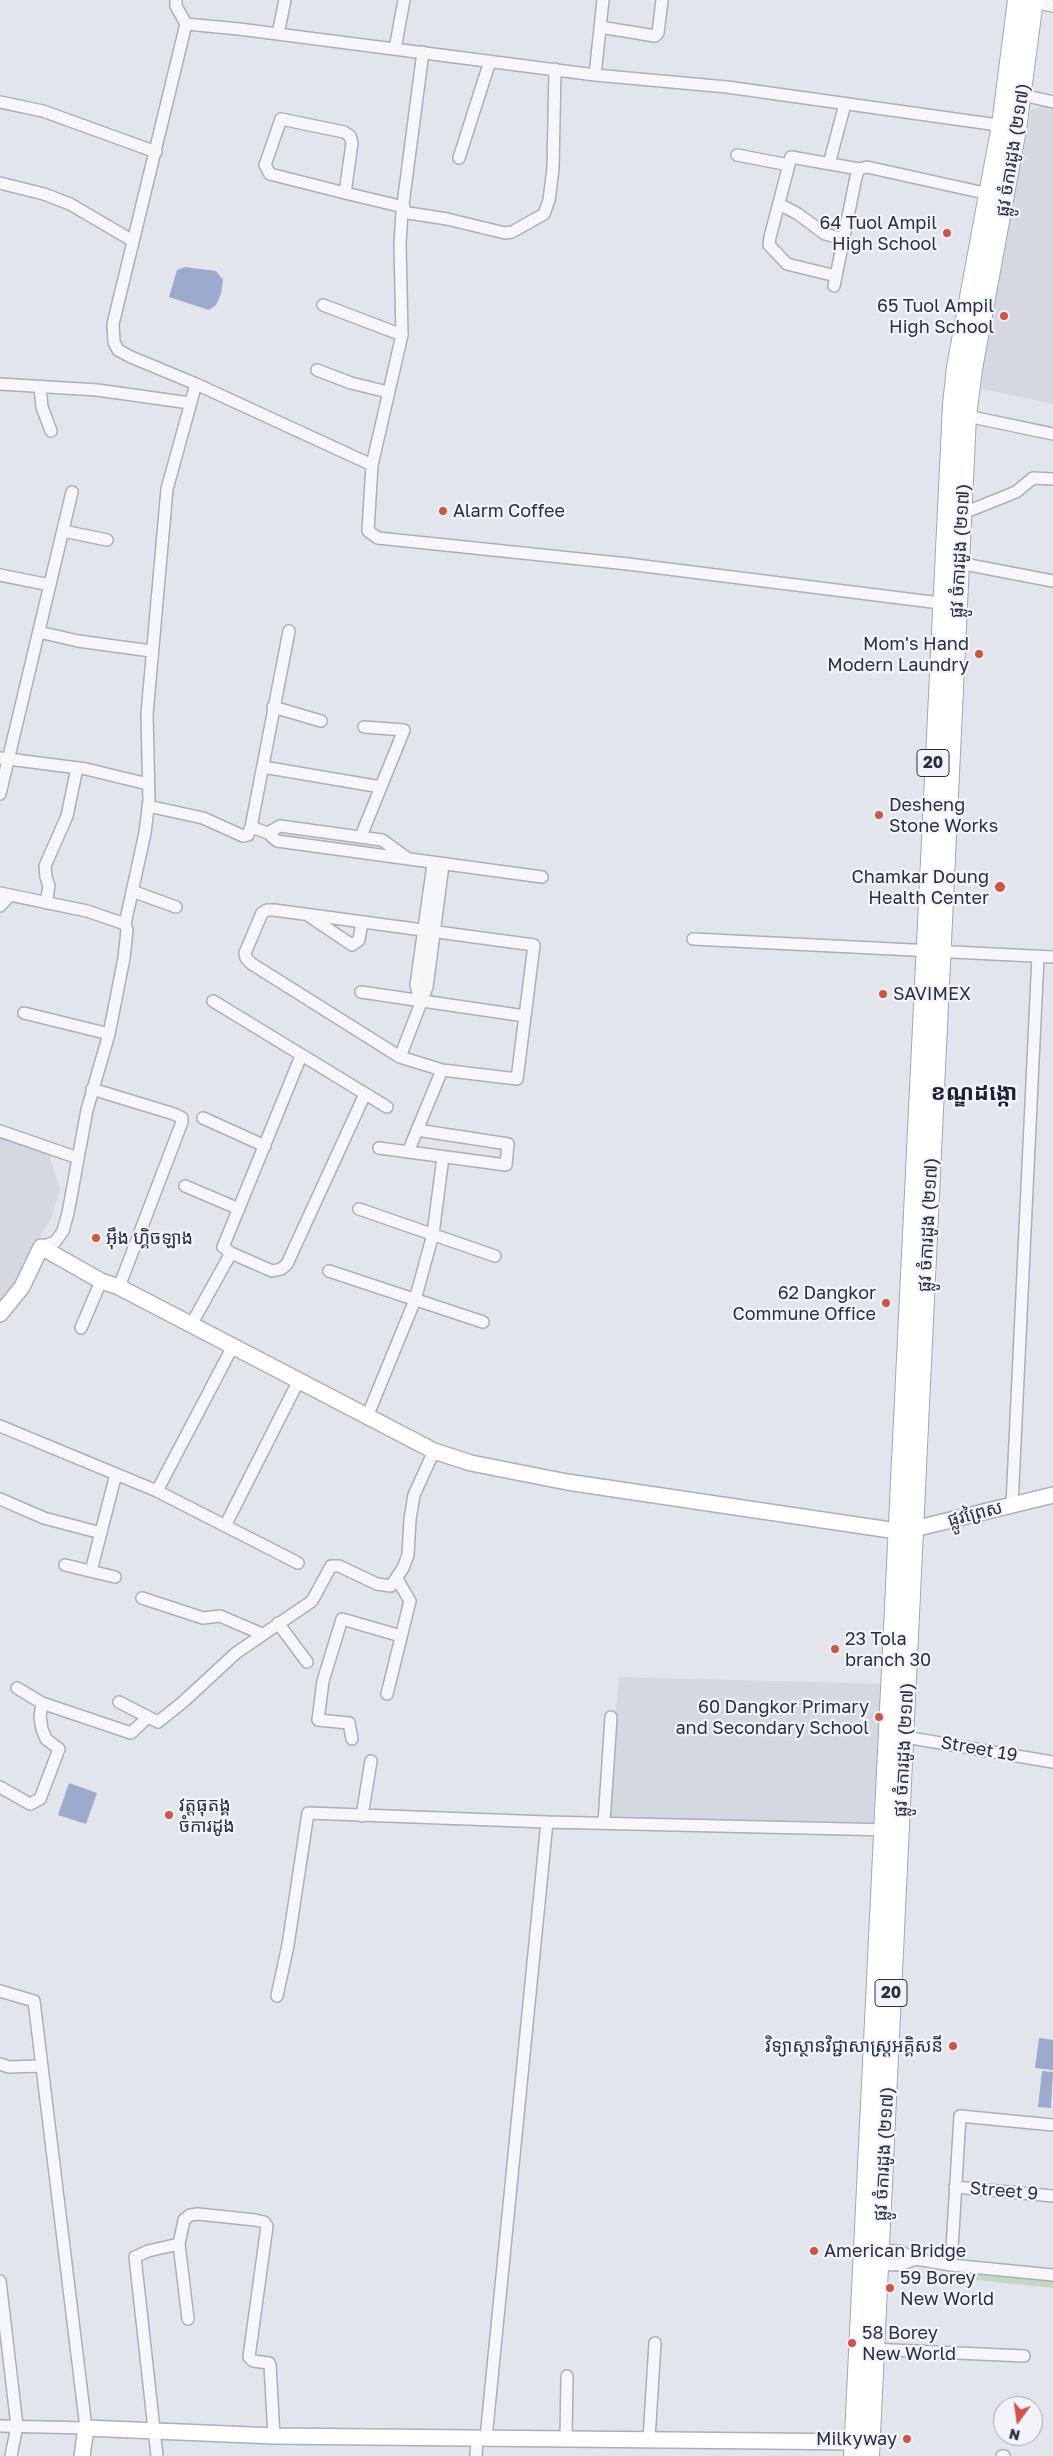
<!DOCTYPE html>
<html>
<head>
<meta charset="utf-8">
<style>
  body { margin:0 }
  #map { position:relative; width:1053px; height:2456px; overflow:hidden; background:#e3e5ec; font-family:"Golos Text",sans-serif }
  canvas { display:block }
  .north { position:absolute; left:993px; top:2396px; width:50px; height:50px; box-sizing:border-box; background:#f3f4f9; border:1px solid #a3a4b1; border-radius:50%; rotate:194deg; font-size:14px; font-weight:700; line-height:20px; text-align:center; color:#2a2d45 }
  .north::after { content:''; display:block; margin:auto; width:18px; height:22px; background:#d55144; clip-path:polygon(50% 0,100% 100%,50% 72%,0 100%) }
</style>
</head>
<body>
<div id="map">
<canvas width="1053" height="2456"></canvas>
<div class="north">N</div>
</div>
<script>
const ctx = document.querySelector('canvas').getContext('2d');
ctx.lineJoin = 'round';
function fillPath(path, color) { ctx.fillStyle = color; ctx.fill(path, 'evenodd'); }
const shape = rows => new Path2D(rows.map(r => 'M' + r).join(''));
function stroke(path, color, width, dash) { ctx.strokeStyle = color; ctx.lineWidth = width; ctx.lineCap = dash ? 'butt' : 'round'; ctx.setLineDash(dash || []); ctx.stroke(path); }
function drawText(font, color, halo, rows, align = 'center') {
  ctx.font = font + ' "Golos Text","Noto Sans Khmer",sans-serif'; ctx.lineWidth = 4.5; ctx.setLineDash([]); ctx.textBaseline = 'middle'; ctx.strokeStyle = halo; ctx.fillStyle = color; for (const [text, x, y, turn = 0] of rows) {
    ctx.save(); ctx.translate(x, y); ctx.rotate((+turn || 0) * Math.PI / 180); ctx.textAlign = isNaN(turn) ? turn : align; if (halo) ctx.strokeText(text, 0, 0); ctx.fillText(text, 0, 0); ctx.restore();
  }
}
fillPath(shape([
  [1043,105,1053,108,1053,404,979,388,1031,110],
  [0,1133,47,1149,60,1189,51,1219,42,1233,27,1271,0,1307],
  [619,1677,884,1684,875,1828,606,1818]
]), '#d5d7e1');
fillPath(shape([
  [951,2265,1053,2275,1053,2288,949,2277]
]), '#c4d6c4');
fillPath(shape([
  [185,267,216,271,223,280,221,294,216,305,209,310,169,297,177,270],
  [69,1783,97,1793,86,1824,58,1815],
  [1039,2038,1053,2040,1053,2070,1035,2068],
  [1042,2071,1053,2072,1051,2108,1038,2107]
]), '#9da9cd');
const street = shape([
  [176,0,176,6,186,24,113,324,114,342,118,350,131,357,196,384,372,465],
  [1028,1,1053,6],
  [186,24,239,29,595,75,727,87,1005,126],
  [600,27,655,36,658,33,662,0],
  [278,34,285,0],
  [395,49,404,0],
  [423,52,402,212,400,243,402,335,372,465,368,531,378,538,628,564,948,604],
  [595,75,603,0],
  [1022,95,1053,102],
  [0,102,43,111,156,152],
  [737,155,789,165],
  [459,158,490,61],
  [829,164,845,104],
  [0,183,44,194,70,204,133,241],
  [345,193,352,143,350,136,344,132,281,119,265,165,270,174,345,193,404,207],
  [779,204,798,214,825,234,844,239],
  [402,212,447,219,505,233,512,232,544,214,549,200,553,169,555,69],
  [836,276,787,264,769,245,770,237,791,157,859,169],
  [834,286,856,177,859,169,867,167,989,194],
  [323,305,402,335],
  [317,370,351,383,388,392],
  [0,384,97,390,190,403],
  [40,387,42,407,51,431],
  [967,416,1053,434],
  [961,514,1016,492,1033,478,1053,479],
  [63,531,107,540],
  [959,563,1053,581],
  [0,575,50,585],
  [39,632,78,641,151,651],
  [273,707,321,721],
  [0,758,86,769,148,784],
  [263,767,381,787],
  [0,794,72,492],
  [148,806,203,818,243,836,248,835,251,827,289,631],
  [251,827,268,833,277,841,542,877],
  [268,833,280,826,382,840,407,858],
  [361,836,404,730,364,727],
  [132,891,176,907],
  [0,893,87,911,125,924],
  [46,903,49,886,46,877,45,866,67,816,77,768],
  [0,906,9,896],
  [309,916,352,945,359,940,362,922],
  [693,939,1053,957],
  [361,992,525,1016,517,1079,442,1070,400,1057,252,964,246,958,245,953,262,913,267,910,274,910,534,945,525,1016],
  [420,1000,416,985,433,864],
  [213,1001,387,1107],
  [24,1013,109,1034],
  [400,1057,427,987,443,865],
  [92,1089,174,1114,182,1118,182,1122,119,1287],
  [203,1118,265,1146],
  [0,1131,78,1158],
  [379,1148,506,1165,508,1144,417,1130],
  [408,1152,442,1070],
  [185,1186,239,1209],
  [359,1209,495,1256],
  [41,1247,55,1242,63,1231,68,1213,87,1110,109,1034,124,958,127,930,125,924,145,833,149,800,147,714,167,489,196,384],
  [231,1253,272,1271,281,1269,287,1264,365,1094],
  [329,1271,483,1322],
  [191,1325,231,1253,223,1247,301,1056],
  [81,1328,101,1281],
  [367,1417,415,1300,433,1234,443,1157],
  [0,1426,157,1491,298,1563],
  [157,1491,233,1346],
  [0,1499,44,1518,101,1533],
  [1012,1505,1038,956],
  [225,1526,299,1380],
  [65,1565,115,1577],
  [91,1571,116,1474],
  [142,1598,203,1618,220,1616,262,1634],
  [278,1623,307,1662],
  [17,1688,42,1703,131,1733,148,1717,158,1722,183,1702,236,1653,312,1601,331,1566,339,1566,377,1584,391,1586,403,1568,408,1555,410,1519,414,1495,434,1451],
  [387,1694,410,1601,397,1579],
  [119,1702,148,1717],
  [905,1737,1053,1762],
  [352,1739,349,1723,318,1720,323,1681,342,1619,401,1636],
  [0,1787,30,1804,40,1799,59,1749,46,1739,42,1729,40,1717,42,1703],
  [362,1816,371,1761],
  [604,1823,611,1717],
  [0,1991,34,2001,86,2428,0,2426],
  [277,1996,288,1945,308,1813,547,1822,890,1830],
  [0,2064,9,2067,40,2066],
  [955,2187,1053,2196],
  [179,2244,188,2319],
  [875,2250,899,2251,916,2259,951,2265,1053,2275],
  [873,2264,899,2265,916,2259],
  [951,2265,960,2116,1053,2125],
  [0,2281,17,2426,11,2456],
  [870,2349,1024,2356],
  [486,2438,547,1822],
  [566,2438,567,2376],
  [649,2439,655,2343],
  [157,2456,135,2257,148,2251,179,2244,184,2220,190,2215,198,2214,255,2220,264,2222,267,2226,249,2357,253,2361,269,2363,270,2365,274,2436],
  [476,2456,477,2438],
  [1002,2456,1004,2456]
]);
const secondary = shape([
  [0,1314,22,1287,41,1247,101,1281,119,1287,434,1451,471,1463,567,1482,897,1531,914,1529,1053,1495],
  [82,2456,86,2428,274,2436,864,2442]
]);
const primary = shape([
  [853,2456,952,405,956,367,1001,125,1017,0],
  [870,2456,967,416,973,369,1017,129,1034,0]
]);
stroke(street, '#acaeba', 14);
stroke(secondary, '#acaeba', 18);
stroke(primary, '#a2a6b8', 20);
stroke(street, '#f7f7fa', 11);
stroke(secondary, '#fff', 15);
stroke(primary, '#fff', 18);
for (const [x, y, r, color] of [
  [947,233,5,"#d55144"],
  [1004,316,5,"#d55144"],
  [443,511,5,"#d55144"],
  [979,654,5,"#d55144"],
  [879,815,5,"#d55144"],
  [1000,887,6,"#d55144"],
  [883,994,5,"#d55144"],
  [96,1238,5,"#d55144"],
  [886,1303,5,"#d55144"],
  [835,1649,5,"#d55144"],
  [879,1717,5,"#d55144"],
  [169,1815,5,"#d55144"],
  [953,2046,5,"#d55144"],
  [814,2251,5,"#d55144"],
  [890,2288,5,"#d55144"],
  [852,2343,5,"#d55144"],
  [907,2439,5,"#d55144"]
]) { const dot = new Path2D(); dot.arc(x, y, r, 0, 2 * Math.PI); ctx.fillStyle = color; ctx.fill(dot); stroke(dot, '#f3f4f9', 2); }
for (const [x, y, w] of [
  [933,763,32],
  [891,1993,32]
]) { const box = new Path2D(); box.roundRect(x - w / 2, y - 13.5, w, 27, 4); ctx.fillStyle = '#f3f4f9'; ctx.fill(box); stroke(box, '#2a2d45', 1); }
drawText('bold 16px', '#2a2d45', null, [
  ["20",933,763],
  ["20",891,1993]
]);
drawText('18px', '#2a2d45', '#f3f4f9', [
  ["ផ្លូវ ចំការដូង (២១៧)",1013,150,-81],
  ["ផ្លូវ ចំការដូង (២១៧)",960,551,-87],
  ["ផ្លូវ ចំការដូង (២១៧)",928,1225,-87],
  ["ផ្លូវព្រៃស",975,1514,-14],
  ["Street 19",979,1749,10],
  ["ផ្លូវ ចំការដូង (២១៧)",904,1750,-87],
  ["ផ្លូវ ចំការដូង (២១៧)",884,2154,-87],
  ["Street 9",1004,2191,5]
]);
drawText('18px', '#2a2d45', '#f3f4f9', [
  ["64 Tuol Ampil",937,223,"right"],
  ["High School",937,244,"right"],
  ["65 Tuol Ampil",994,306,"right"],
  ["High School",994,327,"right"],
  ["Alarm Coffee",453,511],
  ["Mom's Hand",969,644,"right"],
  ["Modern Laundry",969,665,"right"],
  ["Desheng",889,805],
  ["Stone Works",889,826],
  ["Chamkar Doung",989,877,"right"],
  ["Health Center",989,898,"right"],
  ["SAVIMEX",893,994],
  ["អ៊ឹង ហ្គិចឡាង",106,1238],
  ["62 Dangkor",876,1293,"right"],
  ["Commune Office",876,1314,"right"],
  ["23 Tola",845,1639],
  ["branch 30",845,1660],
  ["60 Dangkor Primary",869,1707,"right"],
  ["and Secondary School",869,1728,"right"],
  ["វត្តធុតង្គ",179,1805],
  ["ចំការដូង",179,1826],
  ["វិទ្យាស្ថានវិជ្ជាសាស្រ្តអគ្គិសនី",943,2046,"right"],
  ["American Bridge",824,2251],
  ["59 Borey",900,2278],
  ["New World",900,2299],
  ["58 Borey",862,2333],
  ["New World",862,2354],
  ["Milkyway",897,2439,"right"]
], 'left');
drawText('bold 22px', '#1c1f36', '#f3f4f9', [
  ["ខណ្ឌដង្កោ",974,1093]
]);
</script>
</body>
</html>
